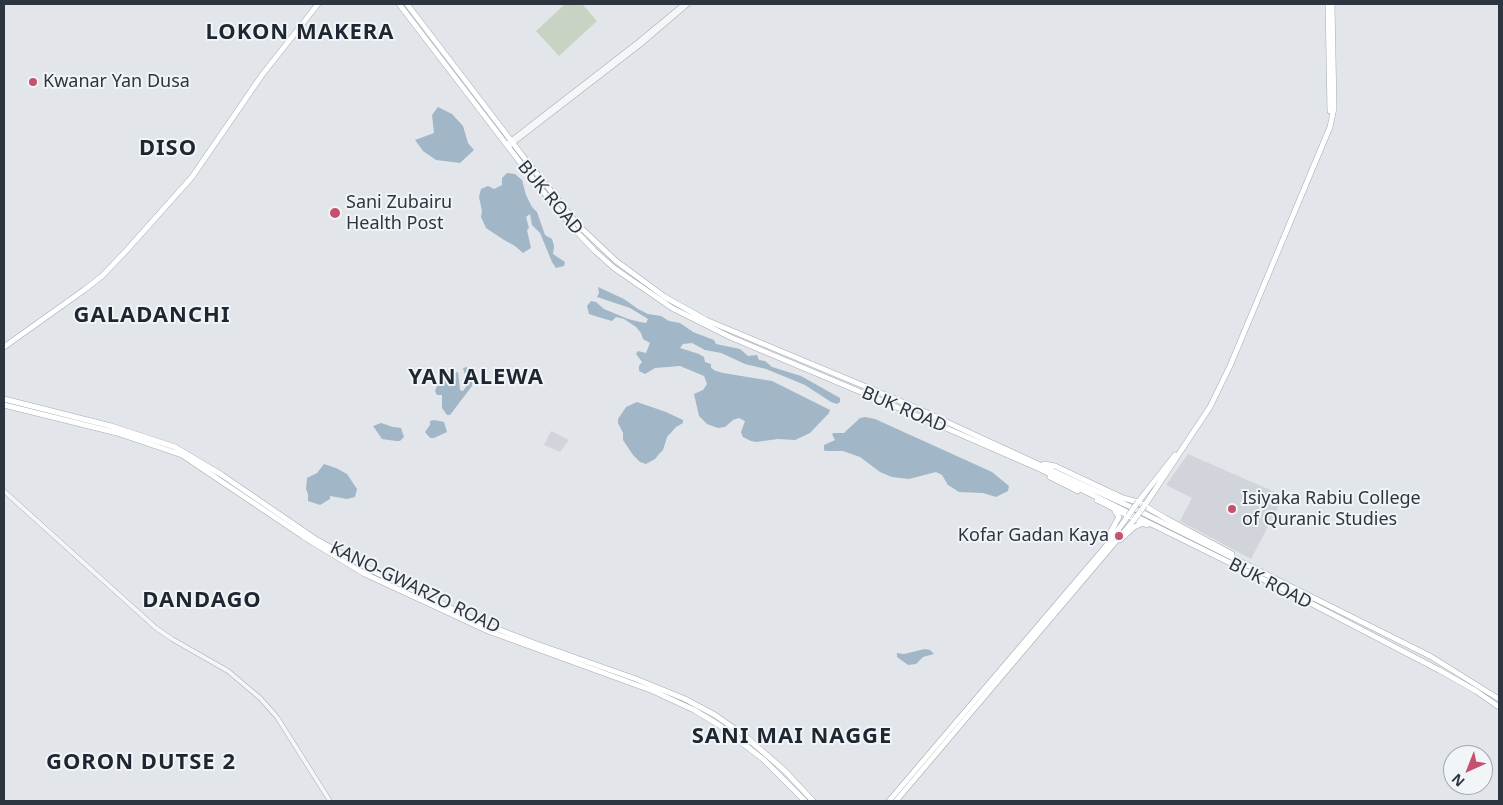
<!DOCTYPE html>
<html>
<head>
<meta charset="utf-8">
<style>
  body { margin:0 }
  #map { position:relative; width:1503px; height:805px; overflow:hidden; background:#e2e6ea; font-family:"Noto Sans",sans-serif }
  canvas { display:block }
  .frame { position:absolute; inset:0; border:5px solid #2c3540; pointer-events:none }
  .north { position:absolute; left:1443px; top:745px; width:50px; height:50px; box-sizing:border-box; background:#f2f5f7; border:1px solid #a3a8ae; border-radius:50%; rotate:224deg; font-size:14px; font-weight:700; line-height:20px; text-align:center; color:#2c3540 }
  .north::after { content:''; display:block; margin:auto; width:18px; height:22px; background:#c4526e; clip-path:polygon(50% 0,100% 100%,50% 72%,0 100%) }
</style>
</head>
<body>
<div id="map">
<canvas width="1503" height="805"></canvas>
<div class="frame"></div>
<div class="north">N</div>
</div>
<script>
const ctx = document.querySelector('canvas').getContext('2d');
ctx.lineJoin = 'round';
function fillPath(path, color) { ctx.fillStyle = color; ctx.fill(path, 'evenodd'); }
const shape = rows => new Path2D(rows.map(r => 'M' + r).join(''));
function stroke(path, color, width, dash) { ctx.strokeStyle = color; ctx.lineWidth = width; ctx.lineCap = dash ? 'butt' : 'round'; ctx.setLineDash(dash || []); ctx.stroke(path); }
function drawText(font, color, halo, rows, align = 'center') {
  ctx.font = font + ' "Noto Sans",sans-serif'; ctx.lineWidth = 4; ctx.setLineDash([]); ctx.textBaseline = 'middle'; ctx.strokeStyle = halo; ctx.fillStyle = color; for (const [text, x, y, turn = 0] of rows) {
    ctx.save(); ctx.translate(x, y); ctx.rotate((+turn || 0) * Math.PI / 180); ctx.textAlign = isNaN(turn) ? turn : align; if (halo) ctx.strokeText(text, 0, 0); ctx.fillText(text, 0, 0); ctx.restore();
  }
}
fillPath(shape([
  [551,431,569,440,560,452,544,445],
  [1188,454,1284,496,1251,559,1180,521,1192,498,1166,485]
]), '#d1d5db');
fillPath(shape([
  [565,4,582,4,597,21,559,56,536,31]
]), '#c9d3c4');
fillPath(shape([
  [438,107,452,114,463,126,468,143,474,150,460,163,436,160,423,151,415,140,434,133,432,115],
  [507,173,515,174,522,180,526,195,532,207,537,212,545,235,552,239,554,246,553,254,565,262,564,266,556,268,552,262,540,233,532,225,530,214,526,217,529,228,527,230,531,248,523,253,515,246,504,240,486,228,481,217,482,211,479,197,481,189,488,186,494,189,502,185,502,178],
  [598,287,624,299,638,309,648,314,661,316,669,321,680,323,693,332,714,340,716,344,740,349,748,356,757,355,759,360,765,361,772,367,801,376,840,398,840,402,837,404,831,402,805,385,766,369,745,364,721,353,705,350,692,343,683,344,680,348,699,354,704,357,705,362,711,364,711,368,716,371,723,373,772,381,830,410,829,413,810,433,795,440,778,439,756,442,751,441,743,437,741,432,745,421,739,418,733,420,725,427,718,428,707,424,699,416,694,394,703,390,707,384,704,376,680,366,655,368,645,374,639,371,639,366,642,362,636,354,638,351,646,353,650,343,643,339,641,333,636,327,624,319,616,317,612,321,598,317,589,314,587,306,591,301,596,302,604,309,628,319,640,322,646,323,648,319,630,308,597,297,599,293],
  [467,367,473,378,472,386,450,415,447,415,442,408,442,395,437,395,435,391,442,373,446,370,454,373,458,372,460,390,463,391,466,387,467,381,463,368],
  [637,402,666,412,683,420,683,423,676,427,667,437,663,450,659,454,655,459,646,464,640,462,633,455,623,440,623,433,618,423,618,419,626,407],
  [865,417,875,419,992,472,1009,486,1008,491,996,497,983,493,959,492,948,485,942,475,936,472,909,479,892,477,880,472,860,457,843,451,825,451,824,450,824,445,835,440,832,434,834,433,844,433,860,418],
  [434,420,444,422,447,432,434,438,430,438,425,432,430,425,430,421],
  [381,423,393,427,401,428,404,437,400,441,396,441,382,439,373,426],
  [324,464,336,468,347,474,357,489,355,497,347,499,330,496,330,499,320,505,308,501,308,494,306,489,307,478,317,473],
  [925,649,930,650,934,654,923,657,916,664,908,665,897,657,897,653,904,654]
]), '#a1b6c6');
const minor = shape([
  [509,142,638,42,684,4],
  [508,147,640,45,688,4],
  [4,491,156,628,172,639,228,671,260,698,277,717,330,801]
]);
const major = shape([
  [399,4,529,174,572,227,595,251,614,268,672,308,730,337,932,422,1040,469,1291,593,1439,670,1476,691,1499,707],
  [407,4,522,155,579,226,616,261,665,297,706,320,912,406,1133,508,1430,656,1499,699],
  [1328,4,1330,111],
  [4,347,84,290,102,276,126,251,192,177,262,75,318,4],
  [4,399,111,426,175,447,222,475,317,540,377,573,482,623,534,643,636,679,685,699,715,715,745,736,785,771,813,801],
  [4,405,117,433,182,455,304,537,365,574,488,631,653,691,694,710,719,725,764,760,805,801],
  [1044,464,1055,466,1123,498,1138,502,1165,518,1232,554],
  [1050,477,1078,491],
  [1097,500,1147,525],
  [1138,502,1175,455],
  [1145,505,1210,407,1230,366,1330,127,1334,108,1332,4],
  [1110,540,1110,533,1119,517,1115,511],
  [1120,540,1134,527,1143,523],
  [889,801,1106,546,1128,516],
  [896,801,1134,520]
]);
stroke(minor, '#a8adb4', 5);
stroke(major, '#a3abb4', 6);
stroke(minor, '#f5f6f8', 4);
stroke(major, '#fff', 5);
const majorBridge = shape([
  [1128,516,1138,502],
  [1134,520,1145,505]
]);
stroke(majorBridge, '#a3abb4', 6, []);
stroke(majorBridge, '#fff', 5);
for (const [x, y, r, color] of [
  [33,82,5,"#c4526e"],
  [335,213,6,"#c4526e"],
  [1232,509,5,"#c4526e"],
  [1119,536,5,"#c4526e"]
]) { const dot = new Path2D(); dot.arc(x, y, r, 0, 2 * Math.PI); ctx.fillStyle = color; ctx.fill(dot); stroke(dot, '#f2f5f7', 2); }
drawText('18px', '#2c3540', '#f2f5f7', [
  ["Kwanar Yan Dusa",43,82],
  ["Sani Zubairu",346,203],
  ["Health Post",346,224],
  ["Isiyaka Rabiu College",1242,499],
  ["of Quranic Studies",1242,520],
  ["Kofar Gadan Kaya",1109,536,"right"]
], 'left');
drawText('18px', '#2c3540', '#f2f5f7', [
  ["BUK ROAD",550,198,50],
  ["BUK ROAD",904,410,23],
  ["BUK ROAD",1270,584,27],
  ["KANO-GWARZO ROAD",415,588,26]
]);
ctx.letterSpacing = '1px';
drawText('bold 22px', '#1e2631', '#f2f5f7', [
  ["LOKON MAKERA",300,33],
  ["DISO",168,149],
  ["GALADANCHI",152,316],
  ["YAN ALEWA",476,378],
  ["DANDAGO",202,601],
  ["SANI MAI NAGGE",792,737],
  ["GORON DUTSE 2",141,763]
]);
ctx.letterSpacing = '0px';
</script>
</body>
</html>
